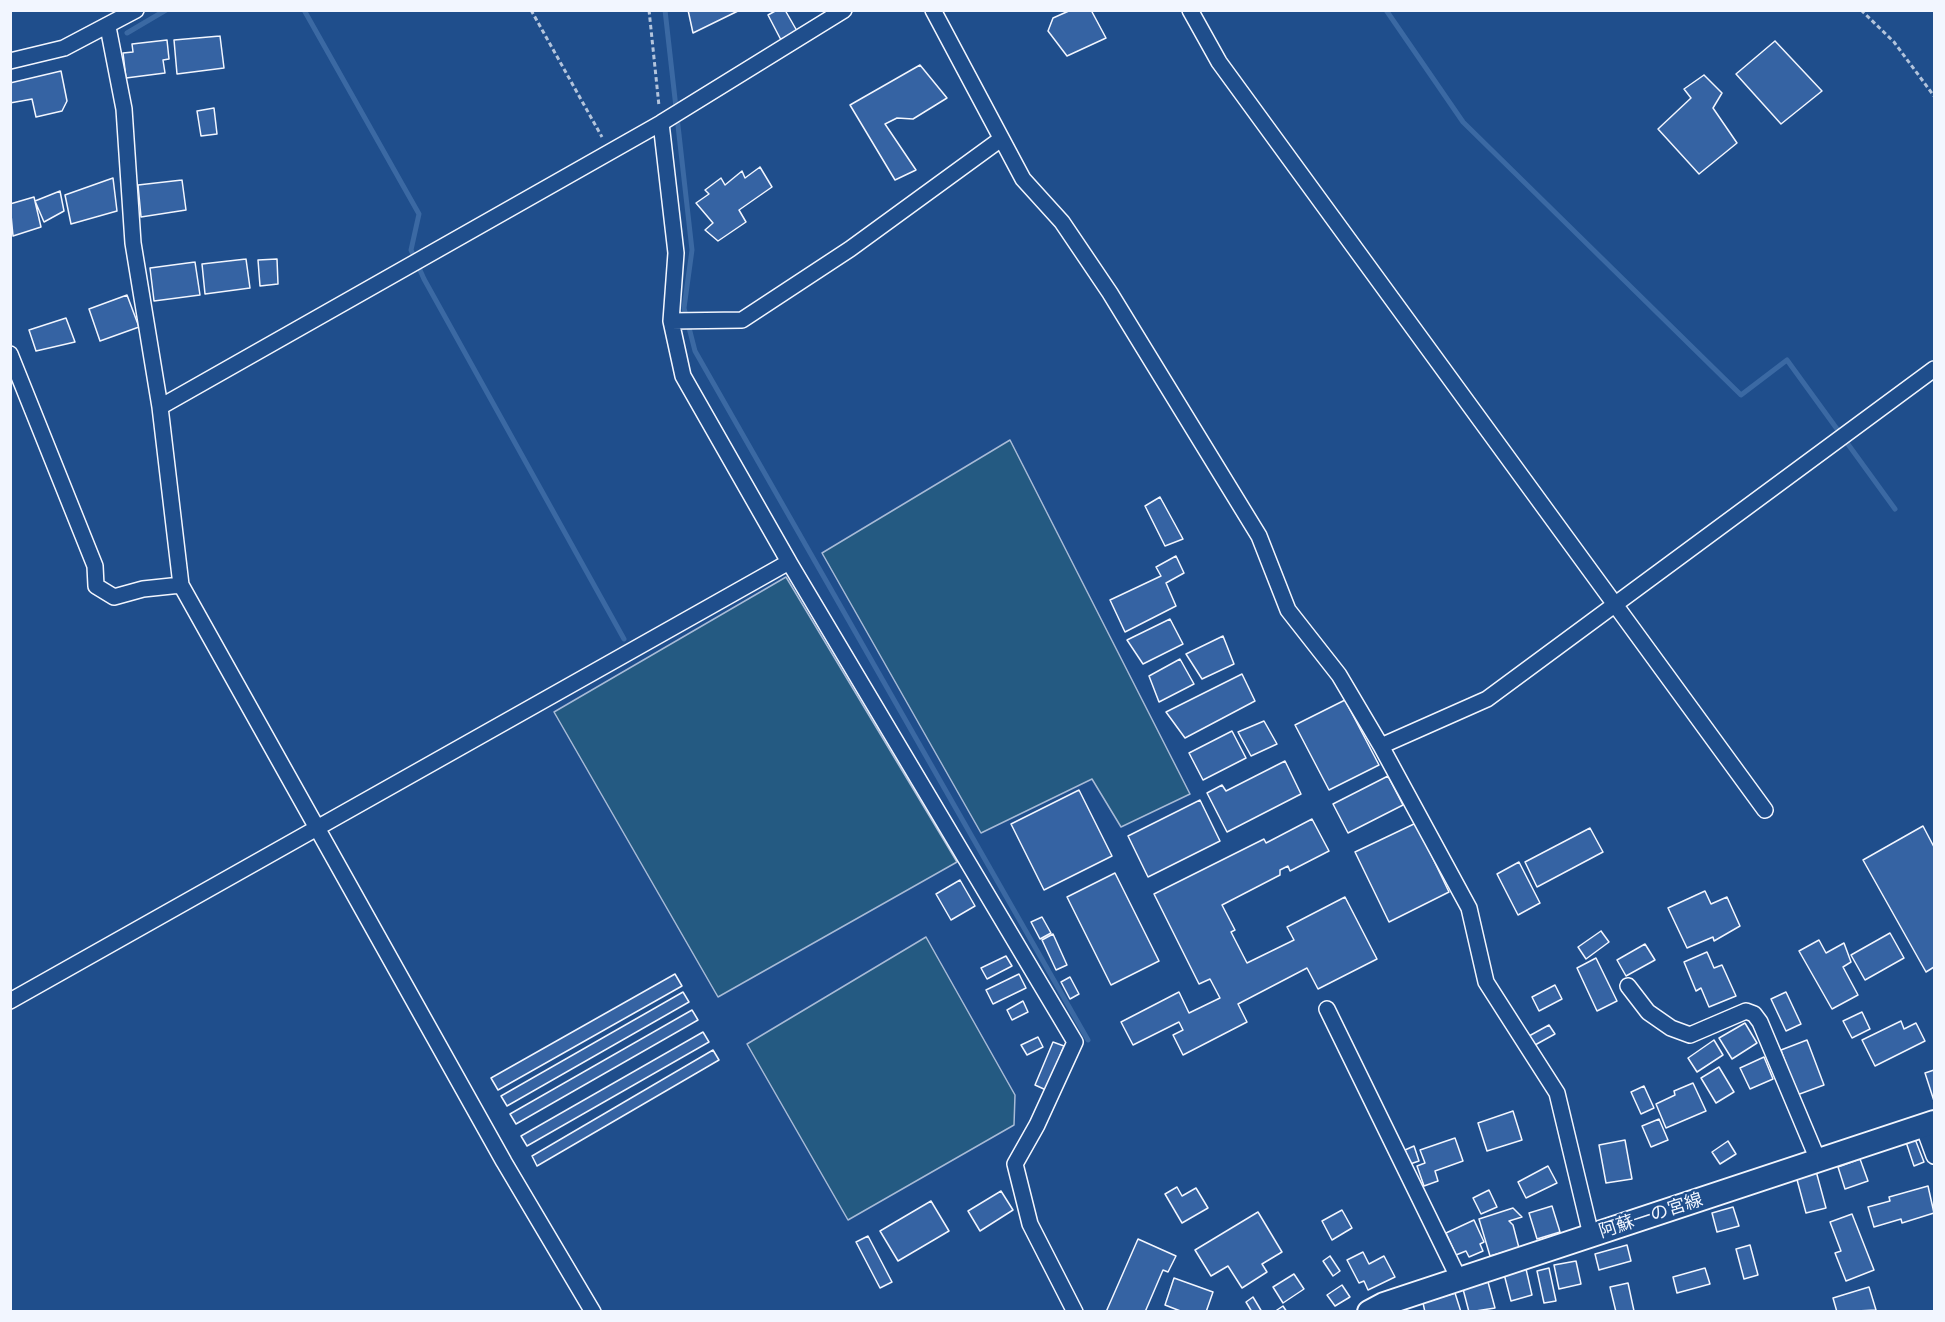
<!DOCTYPE html>
<html>
<head>
<meta charset="utf-8">
<style>
  body { margin:0 }
  #map { position:relative; width:1945px; height:1322px; overflow:hidden; background:#1f4e8c; font-family:"IBM Plex Sans",sans-serif }
  canvas { display:block }
  .frame { position:absolute; inset:0; border:12px solid #f2f6ff; pointer-events:none }
</style>
</head>
<body>
<div id="map">
<canvas width="1945" height="1322"></canvas>
<div class="frame"></div>
</div>
<script>
const ctx = document.querySelector('canvas').getContext('2d');
ctx.lineJoin = 'round';
function fillPath(path, color) { ctx.fillStyle = color; ctx.fill(path, 'evenodd'); }
const shape = rows => new Path2D(rows.map(r => 'M' + r).join(''));
function stroke(path, color, width, dash) { ctx.strokeStyle = color; ctx.lineWidth = width; ctx.lineCap = dash ? 'butt' : 'round'; ctx.setLineDash(dash || []); ctx.stroke(path); }
function drawText(font, color, halo, rows, align = 'center') {
  ctx.font = font + ' "IBM Plex Sans","Noto Sans JP",sans-serif'; ctx.lineWidth = 4.5; ctx.setLineDash([]); ctx.textBaseline = 'middle'; ctx.strokeStyle = halo; ctx.fillStyle = color; for (const [text, x, y, turn = 0] of rows) {
    ctx.save(); ctx.translate(x, y); ctx.rotate((+turn || 0) * Math.PI / 180); ctx.textAlign = isNaN(turn) ? turn : align; if (halo) ctx.strokeText(text, 0, 0); ctx.fillText(text, 0, 0); ctx.restore();
  }
}
const green = shape([
  [1010,440,1190,794,1121,827,1092,779,981,833,822,553,1010,440],
  [786,577,957,862,718,997,554,712,786,577],
  [926,937,1015,1095,1014,1125,848,1220,747,1044,926,937]
]);
fillPath(green, '#245a82');
stroke(green, '#a8bbd7', 1.5);
stroke(shape([
  [304,10,419,214,411,250,424,279,624,639],
  [665,10,692,250,684,308,695,351,1088,1040],
  [1386,10,1463,122,1741,395,1787,360,1895,509],
  [127,33,166,10]
]), '#3b69a3', 5);
const building = shape([
  [688,10,740,10,693,33,688,10],
  [777,10,785,10,797,31,781,40,768,15,777,10],
  [1071,10,1091,10,1106,38,1067,56,1048,31,1053,18,1071,10],
  [220,36,224,68,177,74,174,40,220,36],
  [167,40,169,59,163,60,165,73,126,78,123,53,133,52,132,44,167,40],
  [1775,41,1822,91,1781,124,1736,74,1775,41],
  [920,65,947,98,913,119,897,118,885,124,916,170,895,180,850,105,920,65],
  [61,71,67,101,62,111,36,117,32,99,10,103,10,83,61,71],
  [1704,75,1722,93,1713,108,1737,143,1699,174,1658,129,1691,98,1684,89,1704,75],
  [214,108,217,134,201,136,197,111,214,108],
  [760,167,772,187,739,210,746,222,718,241,705,230,713,223,696,203,709,194,705,190,721,178,725,185,742,171,745,178,760,167],
  [113,178,117,211,71,224,65,195,113,178],
  [182,180,186,210,141,217,138,185,182,180],
  [60,191,64,211,44,222,35,201,60,191],
  [34,197,41,227,13,236,10,204,34,197],
  [246,259,250,288,205,294,202,264,246,259],
  [277,259,278,284,260,286,258,260,277,259],
  [195,262,200,295,154,301,150,268,195,262],
  [127,295,139,327,100,341,89,309,127,295],
  [66,318,75,342,36,351,29,330,66,318],
  [1160,497,1183,539,1165,546,1145,506,1160,497],
  [1176,556,1184,573,1166,583,1176,606,1125,632,1110,600,1161,576,1156,567,1176,556],
  [1170,619,1183,644,1143,664,1127,640,1170,619],
  [1223,636,1234,664,1202,679,1186,654,1223,636],
  [1180,659,1194,684,1159,702,1149,676,1180,659],
  [1242,674,1255,701,1185,738,1166,712,1242,674],
  [1345,700,1379,765,1329,790,1295,725,1345,700],
  [1264,721,1277,744,1251,756,1238,732,1264,721],
  [1232,731,1246,758,1203,780,1189,753,1232,731],
  [1285,761,1301,794,1227,832,1207,793,1222,785,1226,791,1285,761],
  [1388,776,1403,805,1348,833,1333,804,1388,776],
  [1079,790,1112,856,1044,890,1011,824,1079,790],
  [1200,800,1220,841,1148,877,1128,836,1200,800],
  [1312,819,1329,851,1290,871,1288,866,1280,870,1280,875,1222,905,1235,930,1231,932,1247,963,1294,940,1287,927,1345,897,1377,959,1318,989,1307,968,1238,1004,1247,1022,1183,1055,1173,1035,1183,1030,1179,1022,1133,1045,1121,1022,1179,992,1189,1013,1220,998,1210,979,1199,984,1154,894,1264,839,1266,843,1312,819],
  [1416,823,1449,892,1389,922,1355,852,1416,823],
  [1923,826,1934,847,1934,967,1926,972,1863,860,1923,826],
  [1590,828,1603,852,1537,887,1525,862,1590,828],
  [1519,862,1540,903,1518,915,1497,874,1519,862],
  [1115,873,1159,961,1111,985,1067,897,1115,873],
  [960,880,975,906,951,920,936,894,960,880],
  [1705,891,1711,904,1727,897,1740,926,1714,941,1713,937,1687,948,1668,908,1705,891],
  [1042,917,1051,933,1040,939,1031,922,1042,917],
  [1601,931,1609,942,1586,959,1578,947,1601,931],
  [1890,933,1904,958,1865,980,1851,955,1890,933],
  [1053,934,1067,965,1056,970,1042,940,1053,934],
  [1819,940,1826,953,1844,943,1851,962,1843,967,1858,995,1832,1009,1799,951,1819,940],
  [1645,944,1655,960,1626,976,1617,960,1645,944],
  [1707,952,1714,968,1722,965,1736,996,1709,1007,1701,988,1696,991,1684,962,1707,952],
  [1006,956,1012,966,987,979,981,968,1006,956],
  [1596,958,1617,1001,1597,1011,1577,968,1596,958],
  [675,974,682,986,498,1090,491,1078,675,974],
  [1019,974,1026,988,993,1004,986,990,1019,974],
  [1070,977,1079,994,1070,999,1061,982,1070,977],
  [1555,985,1562,999,1539,1011,1532,997,1555,985],
  [683,992,689,1002,507,1106,501,1096,683,992],
  [1786,992,1801,1024,1786,1031,1771,999,1786,992],
  [1023,1001,1028,1012,1012,1020,1007,1010,1023,1001],
  [692,1010,698,1020,516,1124,510,1114,692,1010],
  [1862,1012,1870,1029,1852,1038,1843,1021,1862,1012],
  [1901,1021,1904,1029,1916,1023,1925,1041,1875,1066,1862,1040,1901,1021],
  [1745,1023,1757,1043,1732,1059,1719,1038,1745,1023],
  [1549,1025,1555,1034,1535,1045,1529,1036,1549,1025],
  [703,1032,709,1042,527,1146,521,1136,703,1032],
  [1038,1037,1043,1047,1027,1055,1021,1045,1038,1037],
  [1714,1040,1723,1055,1697,1072,1688,1058,1714,1040],
  [1807,1040,1824,1085,1797,1095,1781,1050,1807,1040],
  [1053,1042,1064,1046,1046,1090,1035,1085,1053,1042],
  [713,1050,719,1060,537,1166,532,1156,713,1050],
  [1764,1057,1773,1079,1750,1089,1740,1068,1764,1057],
  [1719,1067,1734,1092,1716,1103,1701,1078,1719,1067],
  [1934,1070,1934,1101,1925,1073,1934,1070],
  [1693,1083,1706,1111,1666,1128,1656,1104,1675,1095,1674,1091,1693,1083],
  [1644,1086,1654,1108,1641,1114,1631,1092,1644,1086],
  [1513,1111,1522,1140,1487,1151,1478,1123,1513,1111],
  [1659,1119,1668,1140,1651,1147,1642,1126,1659,1119],
  [1455,1138,1463,1161,1435,1171,1438,1181,1424,1186,1417,1166,1425,1163,1420,1150,1455,1138],
  [1915,1139,1924,1162,1914,1166,1906,1142,1915,1139],
  [1625,1140,1632,1179,1606,1183,1599,1145,1625,1140],
  [1728,1141,1736,1154,1720,1164,1712,1152,1728,1141],
  [1414,1146,1419,1161,1410,1164,1405,1150,1414,1146],
  [1860,1159,1868,1181,1845,1189,1838,1167,1860,1159],
  [1548,1166,1557,1183,1526,1198,1518,1182,1548,1166],
  [1816,1171,1826,1208,1806,1213,1796,1176,1816,1171],
  [1928,1186,1934,1213,1902,1223,1901,1219,1874,1227,1868,1207,1890,1201,1889,1197,1928,1186],
  [1177,1187,1182,1196,1196,1188,1208,1208,1182,1223,1165,1194,1177,1187],
  [1489,1190,1497,1207,1481,1214,1473,1198,1489,1190],
  [1001,1191,1013,1210,980,1231,968,1211,1001,1191],
  [931,1201,949,1231,898,1261,880,1231,931,1201],
  [1552,1206,1560,1232,1537,1239,1529,1213,1552,1206],
  [1733,1207,1739,1226,1717,1232,1712,1213,1733,1207],
  [1513,1208,1522,1217,1509,1221,1513,1225,1519,1248,1490,1256,1479,1219,1513,1208],
  [1342,1210,1352,1228,1332,1240,1322,1221,1342,1210],
  [1258,1212,1282,1252,1262,1264,1267,1272,1242,1288,1228,1266,1211,1276,1195,1250,1258,1212],
  [1852,1214,1874,1270,1846,1281,1835,1253,1841,1251,1830,1222,1852,1214],
  [1474,1220,1484,1242,1480,1244,1483,1251,1469,1257,1466,1251,1456,1255,1446,1233,1474,1220],
  [868,1236,892,1282,880,1288,856,1242,868,1236],
  [1138,1239,1176,1256,1168,1272,1163,1270,1145,1312,1106,1312,1138,1239],
  [1627,1245,1631,1261,1599,1270,1595,1254,1627,1245],
  [1750,1245,1758,1275,1744,1279,1736,1249,1750,1245],
  [1363,1252,1369,1264,1384,1256,1395,1277,1368,1290,1364,1281,1359,1283,1347,1260,1363,1252],
  [1330,1256,1340,1271,1333,1276,1323,1261,1330,1256],
  [1576,1261,1581,1284,1559,1289,1554,1265,1576,1261],
  [1549,1268,1556,1301,1544,1303,1537,1271,1549,1268],
  [1705,1268,1710,1284,1677,1293,1673,1277,1705,1268],
  [1526,1269,1532,1295,1511,1301,1504,1274,1526,1269],
  [1294,1274,1304,1289,1283,1303,1273,1287,1294,1274],
  [1174,1278,1213,1292,1206,1312,1183,1312,1165,1305,1174,1278],
  [1488,1282,1495,1308,1469,1312,1463,1289,1488,1282],
  [1628,1283,1634,1311,1616,1312,1610,1287,1628,1283],
  [1342,1285,1350,1297,1335,1306,1327,1295,1342,1285],
  [1869,1287,1876,1310,1837,1312,1833,1298,1869,1287],
  [1455,1293,1461,1312,1425,1312,1423,1303,1455,1293],
  [1253,1297,1262,1312,1252,1312,1246,1302,1253,1297],
  [1283,1306,1287,1312,1274,1312,1283,1306]
]);
fillPath(building, '#3563a3');
stroke(building, '#f2f6ff', 1.5);
const minor = shape([
  [933,10,1023,179,1062,222,1110,293,1259,536,1288,610,1339,675,1381,746,1469,908,1486,982,1557,1093,1591,1235],
  [1190,10,1219,62,1765,810],
  [108,27,124,109,133,243,160,407,181,585,504,1162,593,1312],
  [10,61,64,48,136,10],
  [671,321,742,320,850,249,1001,139],
  [10,354,95,566,96,586,114,597,143,589,181,585],
  [160,407,661,123,844,10],
  [789,562,1075,1042,1037,1125,1015,1164,1030,1224,1075,1312],
  [1381,746,1487,699,1934,369],
  [1628,986,1648,1012,1671,1028,1690,1035,1746,1011,1754,1014,1760,1022,1818,1160],
  [10,1001,789,562,683,376,671,321,676,253,661,123],
  [1327,1009,1459,1279],
  [1923,1126,1934,1156]
]);
const secondary = shape([
  [1369,1312,1384,1304,1934,1122]
]);
stroke(minor, '#f2f6ff', 18);
stroke(secondary, '#f2f6ff', 26);
stroke(shape([
  [531,10,602,137],
  [649,10,659,106],
  [1861,10,1894,42,1934,96]
]), '#b3c4dc', 3, [4.5, 3]);
stroke(minor, '#1f4e8c', 15);
stroke(secondary, '#1f4e8c', 22);
drawText('18px', '#f2f6ff', '#1f4e8c', [
  ["阿蘇一の宮線",1651,1216,-18]
]);
</script>
</body>
</html>
